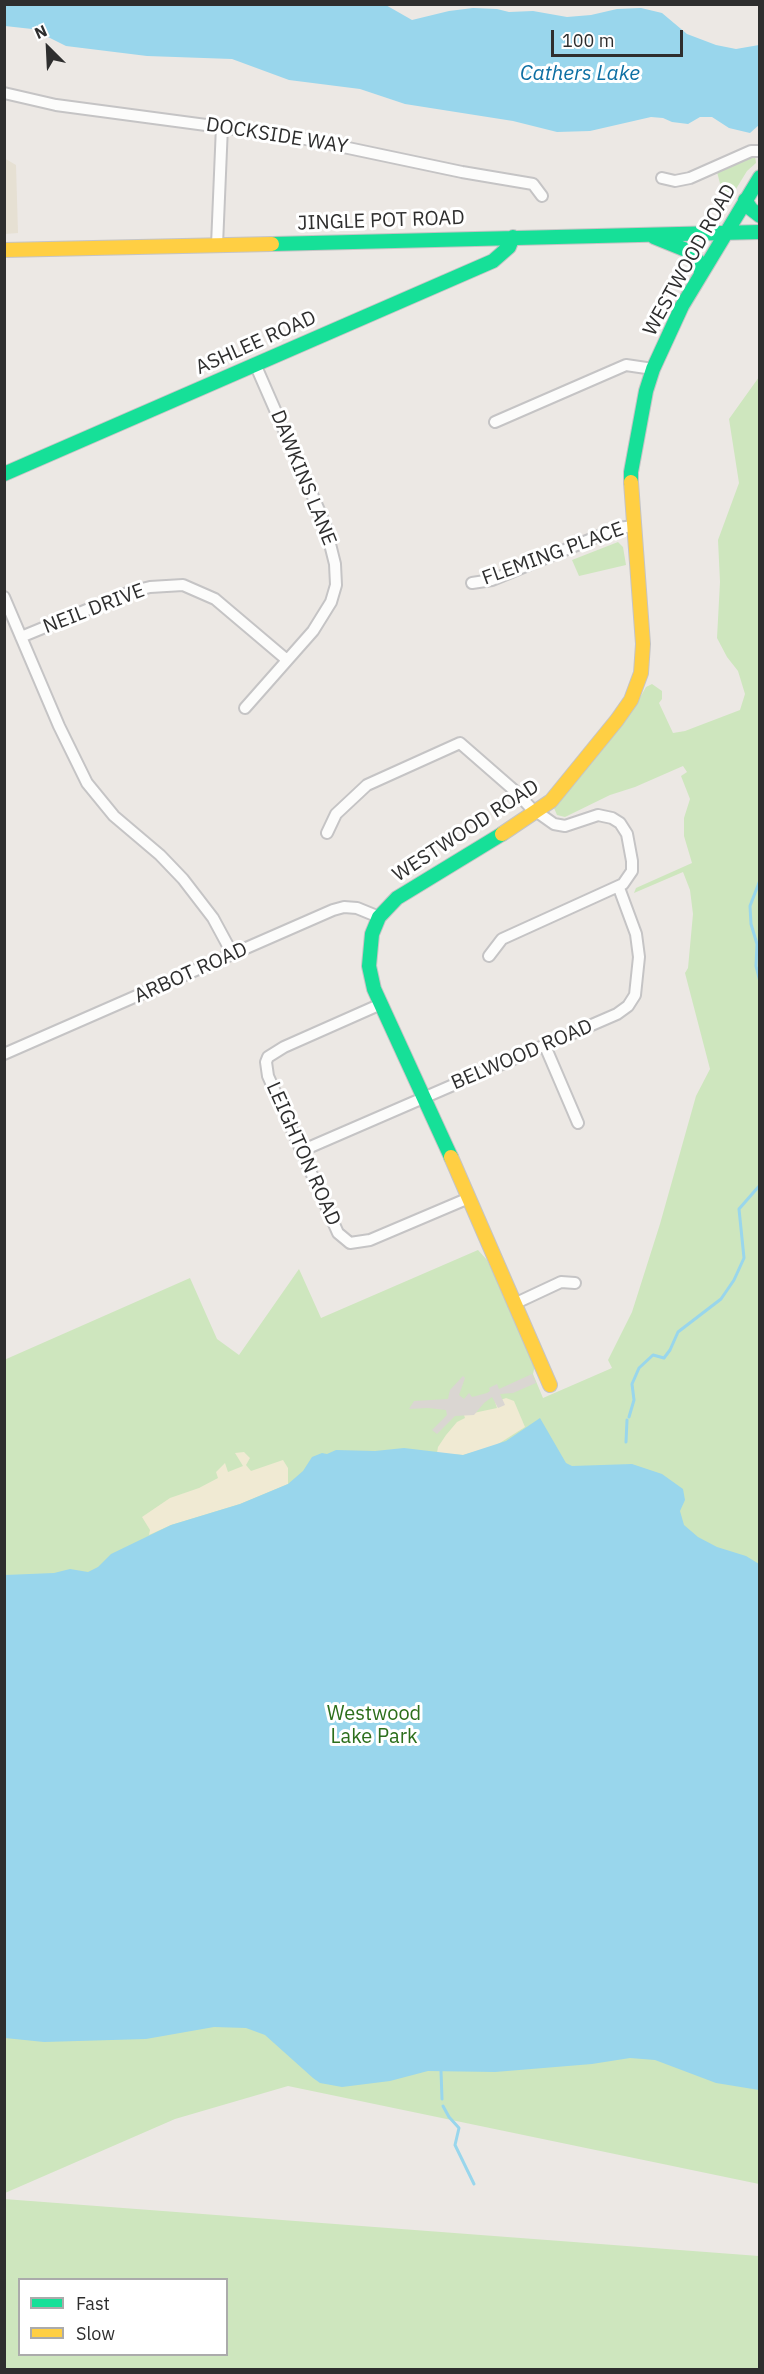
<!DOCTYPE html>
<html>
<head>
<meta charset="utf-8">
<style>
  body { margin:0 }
  #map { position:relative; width:764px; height:2374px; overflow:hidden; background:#ece8e4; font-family:"IBM Plex Sans",sans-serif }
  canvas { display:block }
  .frame { position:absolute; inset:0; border:6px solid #2e2e2e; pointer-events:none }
  .legend { position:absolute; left:18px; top:2278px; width:210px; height:78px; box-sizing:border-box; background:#fff; border:2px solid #ababab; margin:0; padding:8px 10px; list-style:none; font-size:18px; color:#2e2e2e }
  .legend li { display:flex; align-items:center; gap:12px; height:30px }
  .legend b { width:30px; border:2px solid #ababab }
  .north { position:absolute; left:18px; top:18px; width:60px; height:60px; -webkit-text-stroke:4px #fff; paint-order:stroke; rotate:336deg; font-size:16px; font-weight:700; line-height:24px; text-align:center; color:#2e2e2e }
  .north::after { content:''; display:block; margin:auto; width:21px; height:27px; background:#2e2e2e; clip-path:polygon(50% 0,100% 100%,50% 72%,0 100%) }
  .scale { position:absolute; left:551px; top:30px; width:132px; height:27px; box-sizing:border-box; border:3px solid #2e2e2e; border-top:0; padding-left:8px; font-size:18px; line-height:21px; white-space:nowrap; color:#2e2e2e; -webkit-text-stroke:4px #fff; paint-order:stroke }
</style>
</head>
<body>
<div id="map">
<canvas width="764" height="2374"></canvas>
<div class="frame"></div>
<ul class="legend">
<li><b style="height:8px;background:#16e098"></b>Fast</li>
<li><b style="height:8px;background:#ffcf43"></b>Slow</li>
</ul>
<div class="north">N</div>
<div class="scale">100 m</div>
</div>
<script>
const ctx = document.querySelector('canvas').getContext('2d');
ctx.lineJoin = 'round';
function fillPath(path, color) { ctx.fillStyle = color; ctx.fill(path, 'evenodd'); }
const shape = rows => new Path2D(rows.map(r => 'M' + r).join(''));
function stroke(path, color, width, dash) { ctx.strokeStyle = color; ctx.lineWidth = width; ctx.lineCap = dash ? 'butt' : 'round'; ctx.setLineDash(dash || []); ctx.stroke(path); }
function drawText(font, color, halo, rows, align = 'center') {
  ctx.font = font + ' "IBM Plex Sans",sans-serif'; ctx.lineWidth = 6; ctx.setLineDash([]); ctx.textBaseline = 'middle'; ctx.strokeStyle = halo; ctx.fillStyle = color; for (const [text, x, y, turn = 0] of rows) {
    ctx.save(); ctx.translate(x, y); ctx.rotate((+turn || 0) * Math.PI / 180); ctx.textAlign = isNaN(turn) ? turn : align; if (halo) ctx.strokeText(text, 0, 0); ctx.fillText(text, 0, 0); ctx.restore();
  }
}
fillPath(shape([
  [4,158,16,165,18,233,5,234]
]), '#e6e0d3');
fillPath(shape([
  [755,156,756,163,747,171,728,202,725,202,717,172],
  [759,377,759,2184,288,2086,175,2119,5,2193,4,1360,190,1278,217,1339,239,1355,299,1269,321,1318,478,1250,487,1260,495,1276,535,1365,533,1374,543,1398,612,1368,608,1360,632,1312,660,1224,696,1096,710,1069,685,973,688,968,693,914,690,890,683,872,634,893,636,888,692,863,684,836,684,818,690,799,681,776,687,772,683,766,635,787,610,795,565,817,557,815,554,808,637,703,646,687,652,684,662,691,662,699,659,703,673,733,685,731,740,710,745,694,738,671,727,657,717,638,720,582,718,540,739,483,729,419],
  [618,542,623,547,626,565,579,576,572,560],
  [4,2199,759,2256,759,2369,5,2369],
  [20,2280,226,2280,226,2354,20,2354]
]), '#cee6be');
fillPath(shape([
  [506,1398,514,1401,525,1427,495,1446,463,1455,437,1453,438,1447,446,1435,457,1422,465,1418,464,1415,497,1408,495,1402],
  [244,1452,250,1458,246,1465,251,1471,283,1460,288,1468,288,1484,240,1504,171,1525,149,1535,150,1530,142,1517,170,1498,199,1488,218,1478,216,1472,225,1463,228,1472,243,1466,235,1453]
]), '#f0ead3');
fillPath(shape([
  [532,1374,536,1383,513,1393,500,1394,505,1405,498,1408,492,1397,484,1403,474,1415,455,1416,437,1434,432,1430,447,1415,446,1410,428,1408,409,1409,414,1401,448,1399,450,1390,463,1376,465,1378,459,1395,464,1399,469,1393,472,1397,487,1393,490,1391,489,1388,497,1384,499,1389]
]), '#dad6d2');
fillPath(shape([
  [5,4,384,4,412,20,449,11,473,8,497,9,509,12,533,11,567,17,591,15,617,9,641,8,662,13,687,34,716,45,736,49,759,45,759,125,750,133,729,128,712,117,700,117,688,124,672,122,663,118,651,117,590,131,557,132,513,121,405,104,360,89,289,80,232,59,147,56,66,46,32,29,5,26],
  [540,1418,566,1463,572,1466,632,1464,662,1474,683,1489,685,1500,680,1511,684,1525,698,1537,717,1547,746,1556,759,1564,759,2090,716,2083,655,2060,630,2058,592,2064,495,2072,428,2071,390,2081,342,2087,320,2083,313,2078,265,2035,246,2028,214,2027,146,2039,44,2042,5,2038,5,1575,54,1573,70,1569,88,1572,98,1567,111,1554,171,1525,240,1504,288,1484,303,1471,312,1457,322,1453,327,1454,336,1450,375,1451,404,1448,463,1455,506,1441]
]), '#99d6ec');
stroke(shape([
  [760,880,750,906,751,924,757,944,756,966,760,982],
  [629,1417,634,1400,632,1384,639,1368,653,1355,664,1358,670,1350,678,1332,721,1299,734,1280,744,1258,739,1209,760,1185],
  [626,1442,627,1420],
  [441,2071,442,2099],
  [443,2106,449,2117,459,2128,455,2145,474,2184]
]), '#99d6ec', 3);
const street = shape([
  [4,93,56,105,296,137,462,172,533,184,542,196],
  [662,178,675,181,690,178,751,151,760,151],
  [217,245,222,126],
  [495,422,626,365,653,369],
  [472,583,492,580,618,528,634,526],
  [4,597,59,726,87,783,114,816,160,855,183,879,213,918,233,955],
  [21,637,130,592,150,587,183,585,215,599,287,660],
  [245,708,313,631,331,602,336,585,335,564,325,524,255,364],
  [327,833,336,814,367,785,460,743,515,791,530,807,554,824,565,826,598,815,612,818,620,823,627,834,632,861,632,871,623,884,502,939,489,956],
  [381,1004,284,1047,268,1057,266,1062,268,1076,338,1233,350,1243,370,1240,469,1198],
  [545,1046,578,1123],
  [4,1054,333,910,344,907,357,908,379,917],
  [301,1151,617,1014,628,1006,635,995,639,957,636,934,619,888],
  [514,1304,561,1282,575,1283]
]);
const fast = shape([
  [745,200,751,209,760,216],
  [654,237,691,252,698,261,701,272],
  [272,244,760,232],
  [4,474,493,261,509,247,513,237],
  [631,482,631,472,646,391,653,369,682,306,760,177],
  [451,1157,374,989,369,966,372,934,379,917,397,898,502,834]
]);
const slow = shape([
  [4,250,272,244],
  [502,834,551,801,617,720,631,700,641,673,643,644,631,482],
  [451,1157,550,1385]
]);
stroke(street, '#c5c4c5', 14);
stroke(fast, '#c5c4c5', 16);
stroke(slow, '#c5c4c5', 16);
stroke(street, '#fcfcfb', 10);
stroke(fast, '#16e098', 14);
stroke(slow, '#ffcf43', 14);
drawText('20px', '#2e2e2e', '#fff', [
  ["DOCKSIDE WAY",277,136,9],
  ["JINGLE POT ROAD",381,221,-2],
  ["WESTWOOD ROAD",690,260,-61],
  ["ASHLEE ROAD",256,343,-24],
  ["DAWKINS LANE",303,478,68],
  ["FLEMING PLACE",553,554,-20],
  ["NEIL DRIVE",94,609,-21],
  ["WESTWOOD ROAD",466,831,-33],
  ["ARBOT ROAD",191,973,-24],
  ["BELWOOD ROAD",522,1055,-23],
  ["LEIGHTON ROAD",303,1154,66]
]);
drawText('20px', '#2c6e1b', '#fff', [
  ["Westwood",374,1714],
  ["Lake Park",374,1737]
]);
drawText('italic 21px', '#0d6fa3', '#fff', [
  ["Cathers Lake",580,74]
]);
</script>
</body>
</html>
